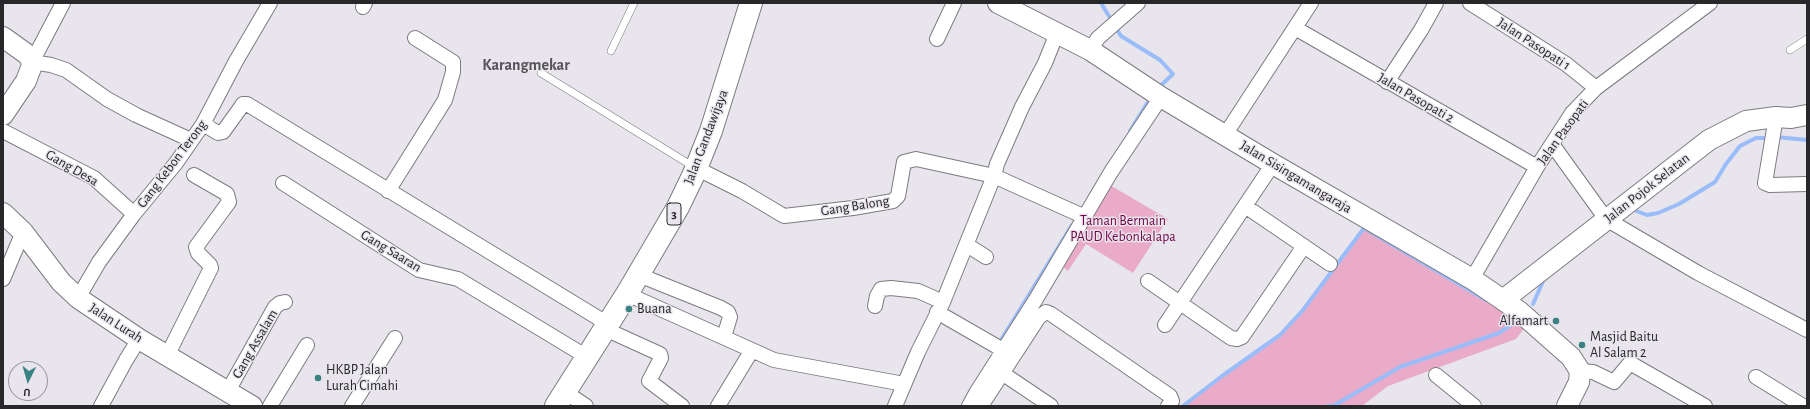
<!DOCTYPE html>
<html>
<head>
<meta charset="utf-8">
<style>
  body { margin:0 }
  #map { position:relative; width:1810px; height:409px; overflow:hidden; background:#e8e5ec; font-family:"Alegreya Sans",sans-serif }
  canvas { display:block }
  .frame { position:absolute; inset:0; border:4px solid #28272a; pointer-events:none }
  .north { position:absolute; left:8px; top:361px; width:40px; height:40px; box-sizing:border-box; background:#e8e5ec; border:1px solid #9b999e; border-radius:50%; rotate:185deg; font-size:11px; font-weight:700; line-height:16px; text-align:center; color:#28272a }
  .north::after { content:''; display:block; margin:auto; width:14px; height:18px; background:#3a8281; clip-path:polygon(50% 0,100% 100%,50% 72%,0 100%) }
</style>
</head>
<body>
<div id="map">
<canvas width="1810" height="409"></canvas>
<div class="frame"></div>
<div class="north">U</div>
</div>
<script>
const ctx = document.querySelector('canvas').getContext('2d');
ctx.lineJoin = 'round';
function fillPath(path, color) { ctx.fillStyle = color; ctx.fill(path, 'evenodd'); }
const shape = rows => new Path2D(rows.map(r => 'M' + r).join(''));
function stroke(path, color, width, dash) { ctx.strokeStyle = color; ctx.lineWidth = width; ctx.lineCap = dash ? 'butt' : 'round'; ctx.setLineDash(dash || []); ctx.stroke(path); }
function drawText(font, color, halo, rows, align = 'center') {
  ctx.font = font + ' "Alegreya Sans",sans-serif'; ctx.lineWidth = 3; ctx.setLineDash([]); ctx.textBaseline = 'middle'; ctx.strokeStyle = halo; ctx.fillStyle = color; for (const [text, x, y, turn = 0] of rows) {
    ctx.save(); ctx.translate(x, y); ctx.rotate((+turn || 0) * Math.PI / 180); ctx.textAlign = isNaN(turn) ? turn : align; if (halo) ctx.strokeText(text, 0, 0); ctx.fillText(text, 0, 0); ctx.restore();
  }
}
fillPath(shape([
  [1108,184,1168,219,1133,273,1086,244,1068,271,1059,264],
  [1364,229,1526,326,1516,339,1388,386,1362,406,1183,406,1222,376,1280,335,1303,310]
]), '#e9abc7');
stroke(shape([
  [1101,3,1121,36,1160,60,1173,74,1157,89],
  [1130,131,1151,97],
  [1776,137,1807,140],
  [1631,209,1647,215,1658,213,1679,204,1715,182,1726,164,1740,146,1756,138,1770,138],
  [1533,304,1544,279,1546,278],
  [998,345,1072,225],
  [1183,406,1222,376,1280,335,1303,310,1364,228,1486,300],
  [1328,406,1333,406,1400,367,1499,333,1517,321]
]), '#9abdf9', 4);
const lane = shape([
  [1790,50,1807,39],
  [611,51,634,3],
  [541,73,694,167]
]);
const street = shape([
  [63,3,32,62,51,65,66,70,107,99,136,115,191,140],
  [1470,3,1566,64,1596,88],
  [363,7,365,3],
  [1295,28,1537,167],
  [937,39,954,3],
  [1090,50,1098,38,1138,3],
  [1387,82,1421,30,1436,3],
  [1776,117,1765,183,1770,185,1807,184],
  [203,124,218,133,223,132,241,107,243,104,247,104,608,324],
  [3,131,94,178,134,214],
  [1225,135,1311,3],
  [1552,144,1606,219,1698,273,1807,330],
  [696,168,742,191,784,216,853,208,893,201,898,196,904,162,916,159,994,176,1085,217],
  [283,183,419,270,458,279,587,357],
  [388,191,445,100,453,72,453,62,415,38],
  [1245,206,1330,264],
  [967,245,986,257],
  [639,275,721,308,728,312,730,317,724,337],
  [3,279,23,232],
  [1472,279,1537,167,1572,113,1596,88,1710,3],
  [1148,281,1231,338,1237,339,1242,337,1304,246],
  [627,294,774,360,904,384],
  [78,298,99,262,134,214,176,163,203,124,236,61,270,3],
  [875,306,877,296,881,289,891,288,918,291,943,302],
  [937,312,1003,350],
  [1165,325,1273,164],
  [605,329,660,354,661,358,649,381,682,406],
  [167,356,211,268,210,265,198,253,196,247,229,202,227,194,194,175],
  [1580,371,1593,372,1614,382,1630,363,1705,406],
  [1002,373,1051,406],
  [1436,375,1474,406],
  [1756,377,1803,406],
  [228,391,275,307,280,303,285,302],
  [565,392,586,406],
  [101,406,126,360,139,339],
  [270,406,307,345],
  [352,406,395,338],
  [718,406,752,350],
  [895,406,918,352,943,302,994,176,997,164,1022,107,1045,63,1057,33],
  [969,406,976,393,1036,299,1111,172,1161,97],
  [981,406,1039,317,1046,312,1051,314,1170,396,1172,401,1168,406]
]);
const secondary = shape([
  [998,3,1090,50,1161,97,1273,164,1472,279,1503,300,1520,312,1571,357,1580,371,1579,382,1567,406],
  [3,37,28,55,32,62,32,65,26,81,3,115],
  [3,213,23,232,61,282,78,298,139,339,252,406],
  [1503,300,1709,140,1746,121,1776,117,1791,118,1807,115]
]);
const primary = shape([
  [556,406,627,294,678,207,693,176,711,131,751,3]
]);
stroke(lane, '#7d7a80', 8);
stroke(street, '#7d7a80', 16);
stroke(secondary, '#7d7a80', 22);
stroke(primary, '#7d7a80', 24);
stroke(lane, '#fff', 7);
stroke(street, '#fff', 14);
stroke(secondary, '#fff', 20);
stroke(primary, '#fff', 22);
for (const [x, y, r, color] of [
  [629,309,4,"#3a8281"],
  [1556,321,4,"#3a8281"],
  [1582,345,4,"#3a8281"],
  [318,378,4,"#3a8281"]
]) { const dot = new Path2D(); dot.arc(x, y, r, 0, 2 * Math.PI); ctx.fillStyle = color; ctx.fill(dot); stroke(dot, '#e8e5ec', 1.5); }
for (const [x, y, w] of [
  [674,214,14]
]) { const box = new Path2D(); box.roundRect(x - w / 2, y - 11, w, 22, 3); ctx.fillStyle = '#e8e5ec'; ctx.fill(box); stroke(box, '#28272a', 1); }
drawText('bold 13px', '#28272a', null, [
  ["3",674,214]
]);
drawText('14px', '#28272a', '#e8e5ec', [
  ["Jalan Pasopati 1",1534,44,33],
  ["Jalan Pasopati 2",1416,98,30],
  ["Jalan Pasopati",1563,132,-54],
  ["Jalan Gandawijaya",706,137,-69],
  ["Gang Kebon Terong",172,164,-53],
  ["Gang Desa",72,168,30],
  ["Jalan Sisingamangaraja",1296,177,31],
  ["Jalan Pojok Selatan",1647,188,-38],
  ["Gang Balong",855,206,-9],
  ["Gang Saaran",391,251,31],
  ["Jalan Lurah",116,323,33],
  ["Gang Assalam",255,344,-60]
]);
drawText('14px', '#700347', '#e8e5ec', [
  ["Taman Bermain",1123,221],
  ["PAUD Kebonkalapa",1123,237]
]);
drawText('14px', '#28272a', '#e8e5ec', [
  ["Buana",637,309],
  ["Alfamart",1548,321,"right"],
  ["Masjid Baitu",1590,337],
  ["Al Salam 2",1590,353],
  ["HKBP Jalan",326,370],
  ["Lurah Cimahi",326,386]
], 'left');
drawText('bold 16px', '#565459', '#e8e5ec', [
  ["Karangmekar",526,65]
]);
</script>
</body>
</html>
